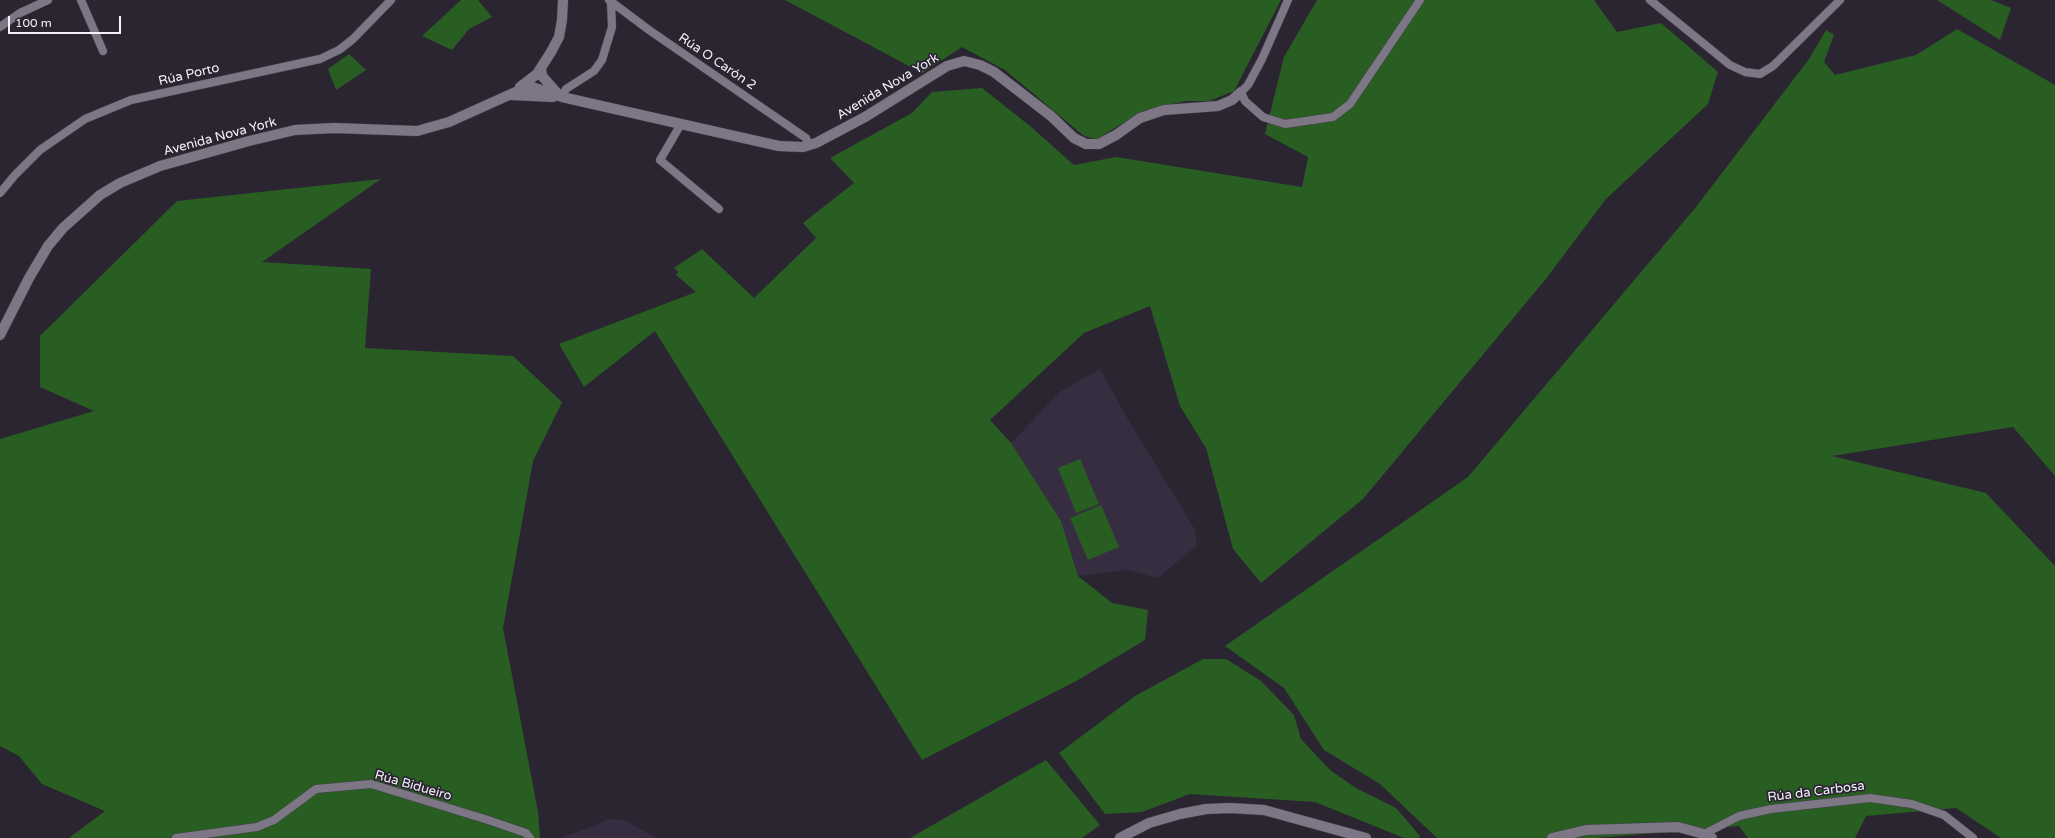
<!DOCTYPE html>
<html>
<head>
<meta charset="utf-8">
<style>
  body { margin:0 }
  #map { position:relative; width:2055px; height:838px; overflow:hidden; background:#2b2532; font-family:"Varela Round",sans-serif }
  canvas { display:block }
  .scale { position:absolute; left:8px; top:16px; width:113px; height:18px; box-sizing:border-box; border:2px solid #f4f1f9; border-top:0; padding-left:5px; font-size:12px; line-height:14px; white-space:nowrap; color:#f4f1f9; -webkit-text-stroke:3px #2b2532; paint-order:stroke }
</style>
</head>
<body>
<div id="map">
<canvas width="2055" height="838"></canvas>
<div class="scale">100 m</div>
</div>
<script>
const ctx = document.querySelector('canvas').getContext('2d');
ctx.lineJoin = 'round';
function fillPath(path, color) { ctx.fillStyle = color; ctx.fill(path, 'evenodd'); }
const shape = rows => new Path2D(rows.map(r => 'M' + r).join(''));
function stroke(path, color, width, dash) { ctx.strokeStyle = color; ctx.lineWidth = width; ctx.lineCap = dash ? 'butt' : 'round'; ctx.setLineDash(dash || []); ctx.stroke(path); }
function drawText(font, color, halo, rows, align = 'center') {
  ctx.font = font + ' "Varela Round",sans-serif'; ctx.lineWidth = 3.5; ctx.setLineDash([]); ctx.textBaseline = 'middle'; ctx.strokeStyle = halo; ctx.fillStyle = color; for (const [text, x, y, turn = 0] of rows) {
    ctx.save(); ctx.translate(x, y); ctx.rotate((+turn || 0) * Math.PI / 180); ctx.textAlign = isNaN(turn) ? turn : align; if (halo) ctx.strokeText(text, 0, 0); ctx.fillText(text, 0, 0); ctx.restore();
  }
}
fillPath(shape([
  [1100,369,1126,416,1194,528,1197,545,1158,578,1127,570,1078,576,1061,521,1011,443,1060,392],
  [608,819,624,820,656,838,560,838,592,827]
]), '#362e40');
fillPath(shape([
  [461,0,478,0,492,17,469,29,452,50,422,36],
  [785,0,1281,0,1234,91,1209,101,1185,101,1143,111,1097,139,1084,136,1005,70,962,47,922,73],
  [1317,0,1594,0,1617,32,1661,23,1718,72,1708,104,1606,199,1545,280,1363,499,1261,583,1233,549,1206,448,1180,406,1150,306,1084,333,990,420,1011,443,1061,521,1078,576,1112,603,1148,610,1145,640,1078,680,922,760,655,331,584,387,559,344,696,292,676,275,678,272,674,268,702,249,754,298,816,238,803,223,854,183,830,158,912,113,932,92,982,88,1030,126,1074,165,1116,157,1302,187,1308,157,1265,134,1284,57],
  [1937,0,1991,0,2011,8,2000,40],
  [1957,29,2055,85,2055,476,2013,427,1832,456,1986,493,2055,566,2055,838,2001,838,1956,808,1866,816,1855,838,1748,838,1739,826,1596,838,1437,838,1380,784,1324,750,1284,688,1225,646,1468,477,1696,207,1809,59,1826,30,1834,35,1824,62,1835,75,1916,55],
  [349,54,366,70,336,90,328,69],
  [381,179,262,262,371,269,365,348,513,356,562,402,533,461,503,628,538,812,540,838,69,838,105,811,42,784,19,756,0,746,0,439,94,411,40,387,40,336,177,201],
  [1080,459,1099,504,1076,513,1058,468],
  [1101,505,1119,547,1088,560,1070,518],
  [1203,659,1226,659,1261,681,1294,715,1301,739,1330,770,1356,788,1396,808,1420,836,1419,838,1404,838,1315,802,1190,794,1142,812,1105,814,1059,753,1135,696],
  [1046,760,1100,825,1082,838,910,838]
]), '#295e23');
const minor = shape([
  [81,0,103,51],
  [609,0,649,30,806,138,809,145],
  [1288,0,1262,59,1248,85,1241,92,1245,101,1263,117,1285,124,1333,117,1350,104,1420,0],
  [1650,0,1730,65,1745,72,1760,74,1773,66,1840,0],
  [0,27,20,13,48,0],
  [562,97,566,89,594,71,602,60,612,27,611,3],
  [681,124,660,160,719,209],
  [0,193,15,175,40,150,85,119,131,100,320,59,339,50,353,39,391,0],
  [1704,834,1739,816,1771,809,1870,798,1912,804,1944,815,1973,838],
  [176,838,257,827,274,820,316,789,371,784,488,820,526,833,530,838]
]);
const tertiary = shape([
  [541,68,542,76,557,93],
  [520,87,537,74,551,52,559,37,562,20,563,0],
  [511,95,553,97],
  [0,335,29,278,48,246,63,228,100,195,120,183,160,166,249,141,295,130,334,128,417,131,449,122,529,86,562,97,681,124,779,146,803,147,816,143,865,117,947,66,964,61,980,65,994,72,1051,116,1074,138,1086,144,1099,144,1116,135,1140,118,1164,110,1218,106,1232,100,1241,92],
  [1120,838,1149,823,1180,814,1206,809,1230,808,1264,810,1366,838],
  [1552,838,1586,830,1678,827,1704,834,1712,838]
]);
stroke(minor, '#44404a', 9);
stroke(tertiary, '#44404a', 11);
stroke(minor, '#7c7685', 8);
stroke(tertiary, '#7c7685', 10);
drawText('13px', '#f4f1f9', '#2b2532', [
  ["Rúa O Carón 2",717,62,34],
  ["Rúa Porto",189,75,-13],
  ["Avenida Nova York",888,87,-31],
  ["Avenida Nova York",220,137,-15],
  ["Rúa Bidueiro",413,786,16],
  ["Rúa da Carbosa",1816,792,-7]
]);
</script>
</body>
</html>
